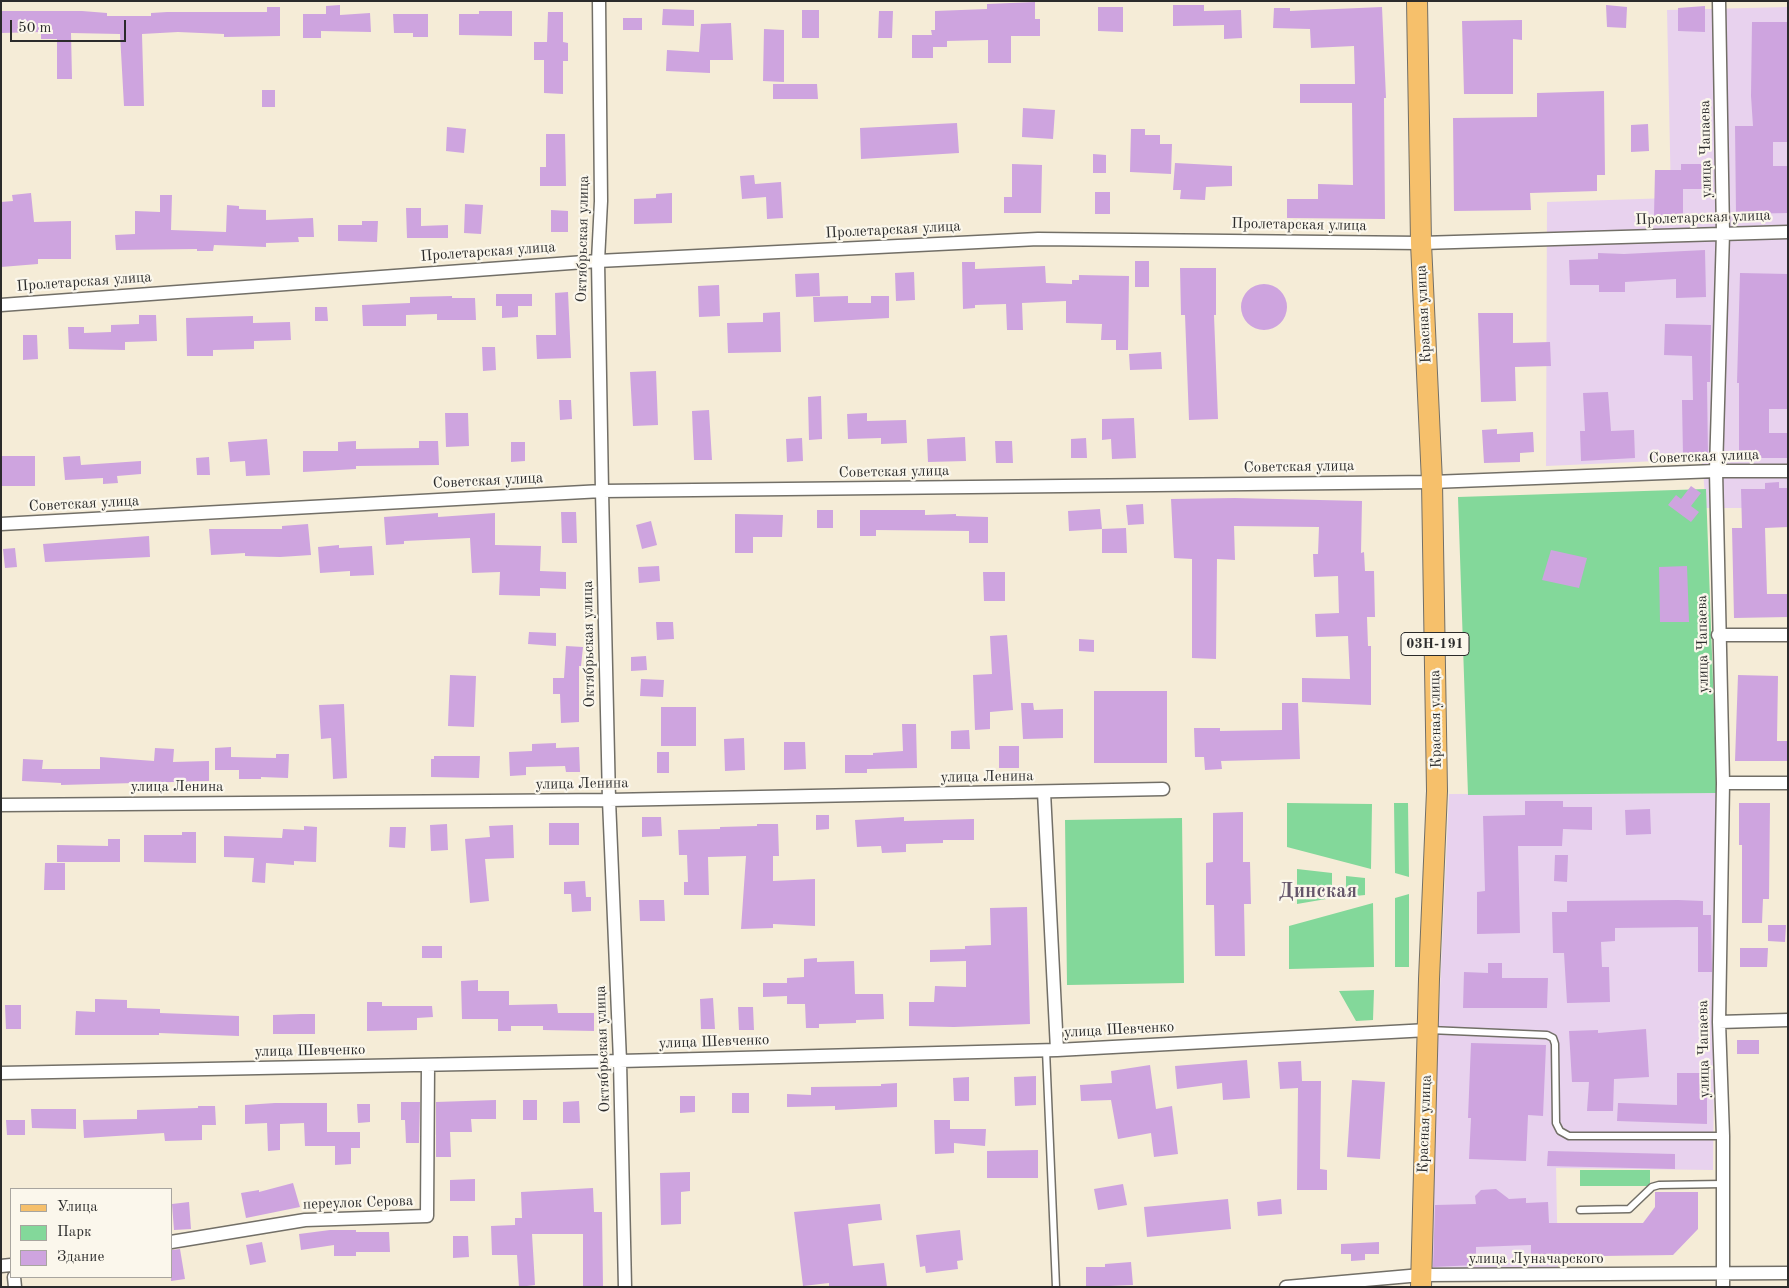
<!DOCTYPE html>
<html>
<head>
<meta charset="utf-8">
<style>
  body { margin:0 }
  #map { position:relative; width:1789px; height:1288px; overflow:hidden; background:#f5ecd7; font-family:"Old Standard TT",serif }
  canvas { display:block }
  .frame { position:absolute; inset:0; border:2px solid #2b2b2b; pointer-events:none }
  .legend { position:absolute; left:10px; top:1188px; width:162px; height:90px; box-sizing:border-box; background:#fbf7ec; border:1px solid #a8a59f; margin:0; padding:6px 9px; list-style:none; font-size:15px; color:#2b2b2b }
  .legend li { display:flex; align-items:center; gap:10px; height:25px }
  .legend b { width:25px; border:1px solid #a8a59f }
  .scale { position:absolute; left:10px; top:20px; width:116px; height:22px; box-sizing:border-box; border:2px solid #2b2b2b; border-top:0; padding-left:6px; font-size:15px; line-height:18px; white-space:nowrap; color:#2b2b2b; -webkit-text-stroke:4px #fbf7ec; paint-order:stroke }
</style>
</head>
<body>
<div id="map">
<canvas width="1789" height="1288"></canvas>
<div class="frame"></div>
<ul class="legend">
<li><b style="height:6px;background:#f6c06b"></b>Улица</li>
<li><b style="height:14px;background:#83d89a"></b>Парк</li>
<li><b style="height:14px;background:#cea4df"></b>Здание</li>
</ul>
<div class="scale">50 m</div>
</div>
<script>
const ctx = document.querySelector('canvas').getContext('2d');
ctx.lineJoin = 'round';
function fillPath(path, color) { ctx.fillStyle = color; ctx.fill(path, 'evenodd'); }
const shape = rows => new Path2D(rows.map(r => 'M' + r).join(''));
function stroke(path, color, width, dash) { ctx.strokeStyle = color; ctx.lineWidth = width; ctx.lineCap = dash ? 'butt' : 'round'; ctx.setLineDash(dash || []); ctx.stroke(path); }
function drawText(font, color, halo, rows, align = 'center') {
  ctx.font = font + ' "Old Standard TT",serif'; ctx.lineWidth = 4.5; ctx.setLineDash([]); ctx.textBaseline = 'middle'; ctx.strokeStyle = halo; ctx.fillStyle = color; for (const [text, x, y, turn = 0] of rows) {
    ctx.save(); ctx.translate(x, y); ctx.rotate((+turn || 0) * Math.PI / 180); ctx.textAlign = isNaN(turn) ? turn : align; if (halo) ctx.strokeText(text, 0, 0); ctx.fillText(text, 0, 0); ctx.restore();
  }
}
fillPath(shape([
  [1788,7,1788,508,1706,508,1702,459,1546,466,1547,202,1671,198,1667,10],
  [1717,793,1713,1170,1556,1168,1558,1268,1427,1270,1449,794]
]), '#e8d2ee');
fillPath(shape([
  [1706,489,1717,793,1468,795,1458,497],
  [1287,803,1372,804,1371,869,1287,847],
  [1394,803,1408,803,1409,877,1395,873],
  [1182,818,1184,983,1067,985,1065,820],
  [1297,869,1332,873,1332,898,1297,904],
  [1346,876,1365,878,1365,895,1346,897],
  [1409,894,1409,967,1395,967,1395,898],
  [1373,903,1374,967,1289,969,1289,926],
  [1374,990,1373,1020,1356,1021,1339,991],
  [1580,1170,1650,1170,1650,1183,1648,1186,1580,1186]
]), '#83d89a');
fillPath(shape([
  [1035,2,1035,19,1040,19,1040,36,1011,36,1011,63,988,63,988,40,947,41,947,47,933,47,933,58,912,58,912,35,932,35,931,30,935,30,935,11,987,9,987,4],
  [340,5,340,15,370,13,371,32,321,31,321,38,303,38,303,14,326,14,326,6],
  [1173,5,1204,5,1204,11,1241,10,1242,38,1224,39,1224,25,1173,26],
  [1606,5,1627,7,1626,28,1607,27],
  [1705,6,1705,32,1678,31,1678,8],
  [267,7,280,7,280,36,224,37,224,34,178,32,142,34,144,106,124,106,120,34,71,33,72,79,57,79,57,39,41,39,41,32,1,33,1,11,82,11,107,13,107,16,151,16,151,13,167,12,267,12],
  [1098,7,1123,7,1123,32,1098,31],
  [1382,7,1386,98,1384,98,1385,219,1287,218,1287,199,1318,199,1318,184,1353,185,1352,103,1300,103,1300,84,1355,84,1354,46,1311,48,1310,29,1273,28,1274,8,1290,8,1290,11],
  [663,9,694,10,694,26,662,25],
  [802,10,819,10,819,38,802,38],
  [479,11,512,11,512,36,459,35,459,14,479,14],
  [879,11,893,11,892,38,878,38],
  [548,12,563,12,563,42,568,43,568,61,563,61,563,94,544,93,544,60,534,60,534,42,547,42],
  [393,14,428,14,428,37,413,37,413,33,394,33],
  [623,18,642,18,642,30,623,30],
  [1522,20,1522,40,1513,39,1513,94,1464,94,1462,21],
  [1752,22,1788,22,1788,142,1773,142,1773,166,1788,166,1788,213,1736,214,1735,126,1753,126,1751,96],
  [731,23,733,60,710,60,710,73,666,71,667,50,699,52,701,24],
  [764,29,784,30,784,82,763,81],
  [773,84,817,84,818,99,773,99],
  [262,90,275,90,275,107,262,107],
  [1604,91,1605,175,1597,175,1597,191,1530,193,1531,210,1454,211,1453,118,1537,117,1537,93],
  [1023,108,1055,110,1053,139,1022,137],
  [957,123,959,153,861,159,860,128],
  [1648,124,1649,151,1631,152,1631,125],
  [447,127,466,129,464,153,446,151],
  [1131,129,1145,129,1145,135,1160,135,1160,144,1172,144,1171,174,1130,172],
  [546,134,565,134,566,186,540,186,540,167,546,167],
  [1093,154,1106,155,1106,173,1093,173],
  [1175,163,1232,166,1232,186,1206,187,1205,200,1180,199,1181,190,1173,190],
  [1012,164,1042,165,1041,213,1004,213,1004,197,1012,197],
  [1681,164,1708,164,1708,189,1683,189,1683,217,1654,216,1655,170,1681,170],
  [754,175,755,184,781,182,783,218,767,219,766,197,742,199,740,176],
  [1095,192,1110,192,1110,214,1095,214],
  [31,193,34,222,71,221,71,259,38,259,38,264,1,267,1,202,13,201,12,195],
  [672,193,672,223,634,224,634,199,656,198,656,194],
  [160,195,172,195,171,230,226,232,227,205,239,206,239,209,266,210,266,220,313,218,314,237,298,237,299,242,266,243,266,247,214,245,213,251,197,251,197,249,116,250,115,235,135,234,135,211,160,212],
  [465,204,483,205,481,234,464,233],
  [406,208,421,208,421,226,448,225,448,238,407,238],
  [551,210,568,211,568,232,551,232],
  [362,221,378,221,377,242,338,241,338,225,362,225],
  [1705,250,1706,297,1676,298,1676,279,1625,282,1625,292,1599,292,1599,285,1570,285,1569,260,1598,259,1598,253,1624,254],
  [1135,261,1149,261,1149,287,1135,287],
  [962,262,975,262,975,269,1045,266,1046,283,1072,284,1072,280,1079,280,1079,275,1129,276,1128,350,1116,350,1116,340,1101,340,1102,324,1066,323,1066,301,1022,303,1023,330,1007,330,1006,304,975,305,975,308,963,309],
  [1180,268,1216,268,1216,315,1214,315,1218,419,1189,420,1185,315,1181,315],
  [914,272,915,300,896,301,895,273],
  [819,273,820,296,796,297,795,274],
  [1740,273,1788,274,1788,409,1769,409,1769,433,1788,433,1788,458,1739,458,1739,383,1737,383],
  '1241 307a23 23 0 1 1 46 0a23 23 0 1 1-46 0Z',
  [719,285,720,316,699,317,698,286],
  [568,292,571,358,537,359,536,335,556,335,555,293],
  [496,294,532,294,532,306,518,306,518,317,502,318,502,306,496,306],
  [452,296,452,298,475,298,476,320,437,320,437,314,406,315,406,326,363,326,362,305,410,303,410,297],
  [848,296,848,303,871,303,871,296,889,296,889,318,814,322,813,297],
  [315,307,327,307,328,321,315,321],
  [780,312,781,352,728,353,727,323,763,322,763,313],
  [1478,313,1513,313,1513,343,1550,342,1551,366,1515,367,1516,401,1481,402],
  [139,315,156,315,157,341,125,342,125,350,69,349,68,327,84,327,84,333,111,332,111,325,139,324],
  [253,316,253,323,290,322,291,340,254,341,254,349,213,350,213,356,187,356,186,318],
  [1665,324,1711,325,1710,382,1707,382,1708,456,1683,456,1682,400,1693,400,1692,356,1664,355],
  [23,335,37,335,38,359,23,360],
  [482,347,495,347,496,370,483,371],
  [1161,352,1162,369,1130,370,1129,354],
  [656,371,658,425,633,426,630,372],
  [1608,392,1611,431,1634,430,1635,458,1581,461,1580,431,1585,431,1583,393],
  [821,396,822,439,809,440,808,397],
  [559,400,571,400,572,419,560,420],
  [709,410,712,460,694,460,692,411],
  [445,413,468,413,469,446,446,447],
  [867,413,867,421,906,420,907,443,881,444,881,438,848,439,847,414],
  [1134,418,1136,458,1112,459,1111,439,1102,440,1102,419],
  [1497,429,1497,434,1533,432,1534,452,1520,453,1520,462,1484,463,1482,430],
  [965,437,966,461,928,462,927,439],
  [802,438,803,461,787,462,786,439],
  [1086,438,1087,458,1071,458,1071,439],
  [267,439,270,475,246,476,245,461,230,462,228,442],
  [356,441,356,449,419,448,419,441,438,441,439,465,356,466,356,469,303,472,303,451,338,451,338,442],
  [995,441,1012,441,1013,463,996,463],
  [511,442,525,442,525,461,511,462],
  [1,456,35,456,35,486,1,486],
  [80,456,81,465,141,461,141,474,117,476,118,483,103,484,103,478,65,480,63,457],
  [209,457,210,475,197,475,196,458],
  [1779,482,1779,488,1788,488,1788,527,1765,528,1767,594,1788,594,1788,617,1734,618,1732,528,1742,528,1741,489,1765,489,1765,483],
  [1691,486,1701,493,1691,506,1699,512,1691,522,1668,505,1676,495,1681,499],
  [1235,498,1362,501,1361,553,1364,552,1365,571,1374,571,1375,617,1367,617,1368,646,1371,646,1371,705,1302,702,1302,678,1350,679,1348,636,1316,637,1315,614,1339,613,1338,576,1314,577,1313,554,1318,554,1319,527,1234,526,1235,560,1217,559,1216,659,1192,658,1192,559,1174,558,1171,499],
  [1143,504,1144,524,1128,525,1126,505],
  [1100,509,1102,529,1126,528,1127,553,1102,553,1102,529,1069,531,1068,511],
  [817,510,833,510,833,528,817,528],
  [860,510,925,510,925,515,956,514,956,516,988,517,988,543,969,543,969,531,876,530,876,536,860,536],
  [561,512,576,512,577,543,562,543],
  [438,513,438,517,495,513,495,545,541,546,540,571,566,572,566,589,540,588,540,596,499,595,500,572,472,573,470,538,404,541,404,544,386,545,384,517],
  [735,514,783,515,782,537,753,537,753,553,735,553],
  [651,521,657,545,642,549,636,525],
  [308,524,311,555,280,557,245,556,245,553,211,555,209,529,282,529,282,526],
  [149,536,150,557,45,562,43,544],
  [339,545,339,548,372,546,374,575,350,576,350,571,320,573,318,547],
  [15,548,17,567,5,568,3,549],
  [1551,550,1587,558,1579,588,1542,580],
  [659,566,660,581,639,583,638,567],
  [1687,566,1689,622,1660,622,1659,567],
  [983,572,1005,572,1005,601,984,601],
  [656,622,673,622,674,639,657,640],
  [529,632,556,633,556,646,528,644],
  [1007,635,1013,710,990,712,990,729,975,730,973,675,992,674,990,636],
  [1079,639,1094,640,1094,652,1079,651],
  [566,646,583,647,581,666,579,666,579,722,561,723,560,694,553,694,553,678,564,678],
  [646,656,647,670,631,671,631,657],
  [450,675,476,676,474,727,448,726],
  [1738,675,1778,676,1777,741,1788,741,1788,761,1735,761],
  [641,679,664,680,663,697,640,696],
  [1094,691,1167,691,1167,763,1094,763],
  [1021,703,1033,703,1034,710,1063,709,1063,738,1023,739],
  [1282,703,1298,703,1300,759,1221,761,1222,769,1205,770,1204,757,1195,757,1194,728,1220,728,1220,731,1282,730],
  [344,704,347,778,333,779,331,738,321,739,319,705],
  [661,707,696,707,696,746,661,746],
  [902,724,916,724,917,768,867,769,867,773,845,773,845,755,873,755,873,753,903,751],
  [969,730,970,749,951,749,951,731],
  [744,738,745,770,725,771,724,739],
  [784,742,805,742,806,769,784,770],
  [556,743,556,748,579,747,580,772,566,772,565,766,526,767,526,775,510,776,509,752,532,751,532,744],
  [999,746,1019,746,1019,768,999,768],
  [231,747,231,757,276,758,276,754,289,754,288,778,261,777,261,779,239,779,239,770,215,770,215,748],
  [155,748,174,749,173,762,209,761,209,781,61,785,61,783,22,781,23,759,43,760,42,769,100,769,100,757,154,761],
  [657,752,669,752,669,773,657,773],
  [434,756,480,756,479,778,431,777,431,759,434,759],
  [1525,801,1563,801,1563,807,1592,807,1592,830,1563,829,1562,846,1518,846,1520,933,1477,934,1477,892,1485,891,1483,816,1525,815],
  [1739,803,1770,803,1769,899,1763,899,1762,923,1742,923,1742,845,1739,845],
  [1650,809,1651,834,1626,835,1625,810],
  [1243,812,1243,862,1250,862,1251,904,1244,904,1245,956,1215,956,1214,905,1206,905,1206,863,1213,862,1213,813],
  [816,815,829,815,829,829,816,830],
  [642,817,661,817,662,836,642,837],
  [904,817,904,821,974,819,974,840,943,840,943,843,906,844,906,852,882,853,881,846,857,847,855,820],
  [549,823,579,823,579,845,549,845],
  [447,824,448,850,431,851,430,825],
  [757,824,778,824,779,856,773,856,773,881,815,879,815,926,773,924,773,928,741,929,746,856,708,857,709,895,684,895,684,882,688,882,687,855,679,855,678,830,720,829,720,827,757,826],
  [513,825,514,858,485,859,489,901,470,903,465,839,490,837,489,826],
  [304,826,317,827,316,862,294,861,294,865,266,863,265,883,252,882,254,858,224,857,224,836,282,838,283,829,304,830],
  [390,827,406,827,405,848,389,847],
  [182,832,196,832,196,863,144,862,144,835,182,835],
  [108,839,120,839,120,862,57,862,57,845,108,846],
  [1555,855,1568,855,1567,882,1554,881],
  [45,863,65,863,65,890,44,890],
  [585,881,586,897,591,897,591,911,572,912,571,894,564,894,564,882],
  [639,900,664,900,665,921,640,921],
  [1678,900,1703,901,1703,915,1711,915,1712,972,1698,972,1698,927,1615,928,1615,941,1601,942,1602,967,1609,967,1610,1002,1567,1003,1564,953,1553,953,1552,912,1567,912,1567,901],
  [1027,907,1030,1024,954,1027,909,1026,909,1002,934,1002,935,986,966,987,966,961,930,962,930,950,965,949,965,946,991,945,990,908],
  [1768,925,1786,925,1785,942,1768,941],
  [422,946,442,946,442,958,422,958],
  [1740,948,1768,948,1767,967,1740,967],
  [817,958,817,962,854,961,855,994,883,994,884,1019,856,1020,856,1023,819,1024,819,1028,806,1028,805,1004,787,1004,787,996,763,997,763,983,787,983,787,978,804,977,804,959],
  [1488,963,1502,963,1502,978,1548,978,1547,1008,1463,1008,1464,972,1488,973],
  [478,980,478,991,509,991,509,1005,557,1004,558,1013,594,1013,594,1031,543,1030,543,1026,511,1026,511,1031,498,1031,498,1019,462,1019,461,981],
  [713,998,715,1029,701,1029,700,999],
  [95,999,127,1000,127,1008,160,1009,160,1013,239,1016,239,1036,159,1033,159,1035,75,1035,76,1011,95,1012],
  [367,1002,382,1002,382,1006,432,1006,433,1017,417,1018,417,1030,367,1031],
  [5,1005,21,1005,21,1029,6,1029],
  [738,1007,753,1007,754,1030,739,1030],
  [301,1014,315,1014,315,1034,273,1034,273,1015],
  [1646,1029,1649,1077,1614,1079,1613,1111,1587,1111,1589,1082,1572,1082,1569,1031,1598,1030,1598,1033],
  [1737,1040,1759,1040,1759,1054,1737,1054],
  [1471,1043,1546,1045,1543,1116,1528,1115,1526,1161,1469,1159,1471,1118,1468,1118],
  [1247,1060,1250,1098,1223,1100,1222,1083,1177,1089,1175,1066],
  [1301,1061,1302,1081,1321,1081,1320,1169,1327,1170,1327,1190,1297,1190,1298,1088,1280,1089,1278,1062],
  [1150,1065,1156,1109,1172,1106,1178,1154,1154,1157,1151,1133,1118,1139,1111,1100,1081,1101,1080,1085,1112,1083,1111,1071],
  [1677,1073,1707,1073,1707,1124,1617,1121,1618,1103,1677,1105],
  [1036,1076,1036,1105,1015,1106,1014,1077],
  [969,1077,969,1101,954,1101,953,1078],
  [1352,1080,1385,1082,1380,1159,1347,1157],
  [897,1083,897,1107,835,1110,835,1106,787,1107,787,1094,811,1095,811,1087,881,1086,881,1084],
  [732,1093,749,1093,749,1113,732,1113],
  [680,1096,695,1096,695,1112,680,1113],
  [496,1100,496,1119,471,1119,472,1132,450,1132,451,1157,436,1157,436,1102],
  [523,1100,537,1100,537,1120,523,1120],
  [579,1101,580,1123,563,1123,563,1102],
  [401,1102,420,1102,419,1143,406,1143,405,1120,401,1120],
  [275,1103,327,1103,327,1132,360,1132,360,1148,351,1148,351,1164,335,1165,335,1146,305,1146,304,1123,280,1124,280,1150,268,1151,267,1123,245,1124,245,1105],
  [357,1104,370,1104,370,1122,358,1123],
  [198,1106,215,1106,216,1125,202,1125,202,1140,165,1141,164,1133,84,1138,83,1120,137,1119,137,1110,198,1108],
  [31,1109,76,1109,76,1129,32,1128],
  [6,1120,25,1120,25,1135,7,1135],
  [934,1120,950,1120,950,1129,986,1129,985,1146,954,1143,954,1153,935,1154],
  [1038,1150,1038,1178,987,1178,987,1151],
  [1548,1151,1675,1154,1675,1169,1547,1166],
  [690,1172,690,1191,681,1192,681,1224,661,1225,660,1173],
  [475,1179,475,1201,450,1201,450,1180],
  [293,1183,300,1207,246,1218,241,1193,259,1190,259,1192],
  [1123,1184,1127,1205,1098,1210,1094,1189],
  [593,1188,594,1212,602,1212,603,1287,583,1287,583,1234,532,1234,535,1285,519,1287,517,1255,492,1255,491,1226,515,1225,515,1218,522,1218,521,1192],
  [1496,1189,1509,1199,1526,1198,1526,1203,1548,1202,1549,1223,1643,1223,1655,1207,1655,1192,1698,1192,1698,1229,1673,1255,1531,1257,1531,1245,1476,1247,1476,1265,1433,1267,1435,1205,1476,1204,1475,1196,1481,1190],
  [1228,1199,1231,1229,1147,1237,1144,1207],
  [1281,1199,1282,1214,1258,1216,1257,1202],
  [189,1202,191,1229,174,1230,172,1204],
  [880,1204,882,1220,848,1224,853,1266,884,1263,887,1287,829,1287,829,1283,803,1286,794,1212],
  [330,1230,356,1230,356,1232,389,1232,390,1252,356,1252,356,1256,334,1256,334,1245,301,1250,299,1234],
  [960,1230,963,1260,957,1261,958,1269,926,1273,925,1266,920,1267,916,1235],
  [453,1236,468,1236,469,1257,453,1258],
  [262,1242,266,1262,250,1265,246,1245],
  [1379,1242,1379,1254,1365,1254,1365,1260,1351,1261,1351,1254,1341,1254,1341,1244],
  [180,1249,185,1279,171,1281,171,1250],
  [1131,1262,1133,1285,1086,1287,1086,1267,1105,1267,1105,1264]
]), '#cea4df');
const lane = shape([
  [1429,1030,1547,1035,1553,1038,1555,1044,1556,1123,1560,1131,1569,1136,1723,1136],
  [1046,1050,1056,1287],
  [1580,1210,1629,1209,1652,1187,1659,1185,1723,1184]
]);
const street = shape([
  [599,1,601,201,598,261,602,491,609,800,620,1061,625,1287],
  [1719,1,1723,233,1716,471,1723,783,1719,1022,1723,1136,1723,1287],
  [1,305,598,261,1038,239,1421,243,1788,232],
  [1,524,602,491,1432,482,1716,471,1788,471],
  [1718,635,1788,635],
  [1723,783,1788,783],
  [1044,792,1057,1050],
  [1,805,609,800,1163,789],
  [1719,1022,1788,1020],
  [1,1073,620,1061,1057,1050,1428,1030],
  [171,1242,305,1220,427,1216,428,1065],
  [1,1266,11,1265],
  [14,1277,15,1287],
  [1286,1287,1421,1275,1788,1273]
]);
const primary = shape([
  [1417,1,1421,243,1432,482,1437,791,1429,979,1421,1287]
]);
stroke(lane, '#726f67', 9);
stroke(street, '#726f67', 15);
stroke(primary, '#726f67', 22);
stroke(lane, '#fff', 6);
stroke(street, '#fff', 12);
stroke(primary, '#f6c06b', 20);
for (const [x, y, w] of [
  [1435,644,68]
]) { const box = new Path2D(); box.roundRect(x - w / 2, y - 11.5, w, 23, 4); ctx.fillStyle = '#fbf7ec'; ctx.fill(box); stroke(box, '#2b2b2b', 1); }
drawText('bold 14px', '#2b2b2b', null, [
  ["03Н-191",1435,644]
]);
drawText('15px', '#2b2b2b', '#fbf7ec', [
  ["улица Чапаева",1706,149,-91],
  ["Пролетарская улица",1703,218,-2],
  ["Пролетарская улица",1299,225,1],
  ["Пролетарская улица",893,230,-3],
  ["Октябрьская улица",583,239,-89],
  ["Пролетарская улица",488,252,-4],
  ["Пролетарская улица",84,282,-4],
  ["Красная улица",1424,314,-93],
  ["Советская улица",1704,457,-2],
  ["Советская улица",1299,467,-1],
  ["Советская улица",894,472,-1],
  ["Советская улица",488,481,-3],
  ["Советская улица",84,504,-3],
  ["Октябрьская улица",589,644,-91],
  ["улица Чапаева",1703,644,-91],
  ["Красная улица",1436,719,-91],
  ["улица Ленина",987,777,-1],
  ["улица Ленина",582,784,-1],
  ["улица Ленина",177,787],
  ["улица Шевченко",1119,1030,-3],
  ["улица Шевченко",714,1042,-2],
  ["Октябрьская улица",603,1049,-92],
  ["улица Чапаева",1704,1049,-91],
  ["улица Шевченко",310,1051,-1],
  ["Красная улица",1425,1124,-88],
  ["переулок Серова",358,1203,-2],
  ["улица Луначарского",1536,1259]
]);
drawText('bold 20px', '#64556a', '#fbf7ec', [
  ["Динская",1318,892]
]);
</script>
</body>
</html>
